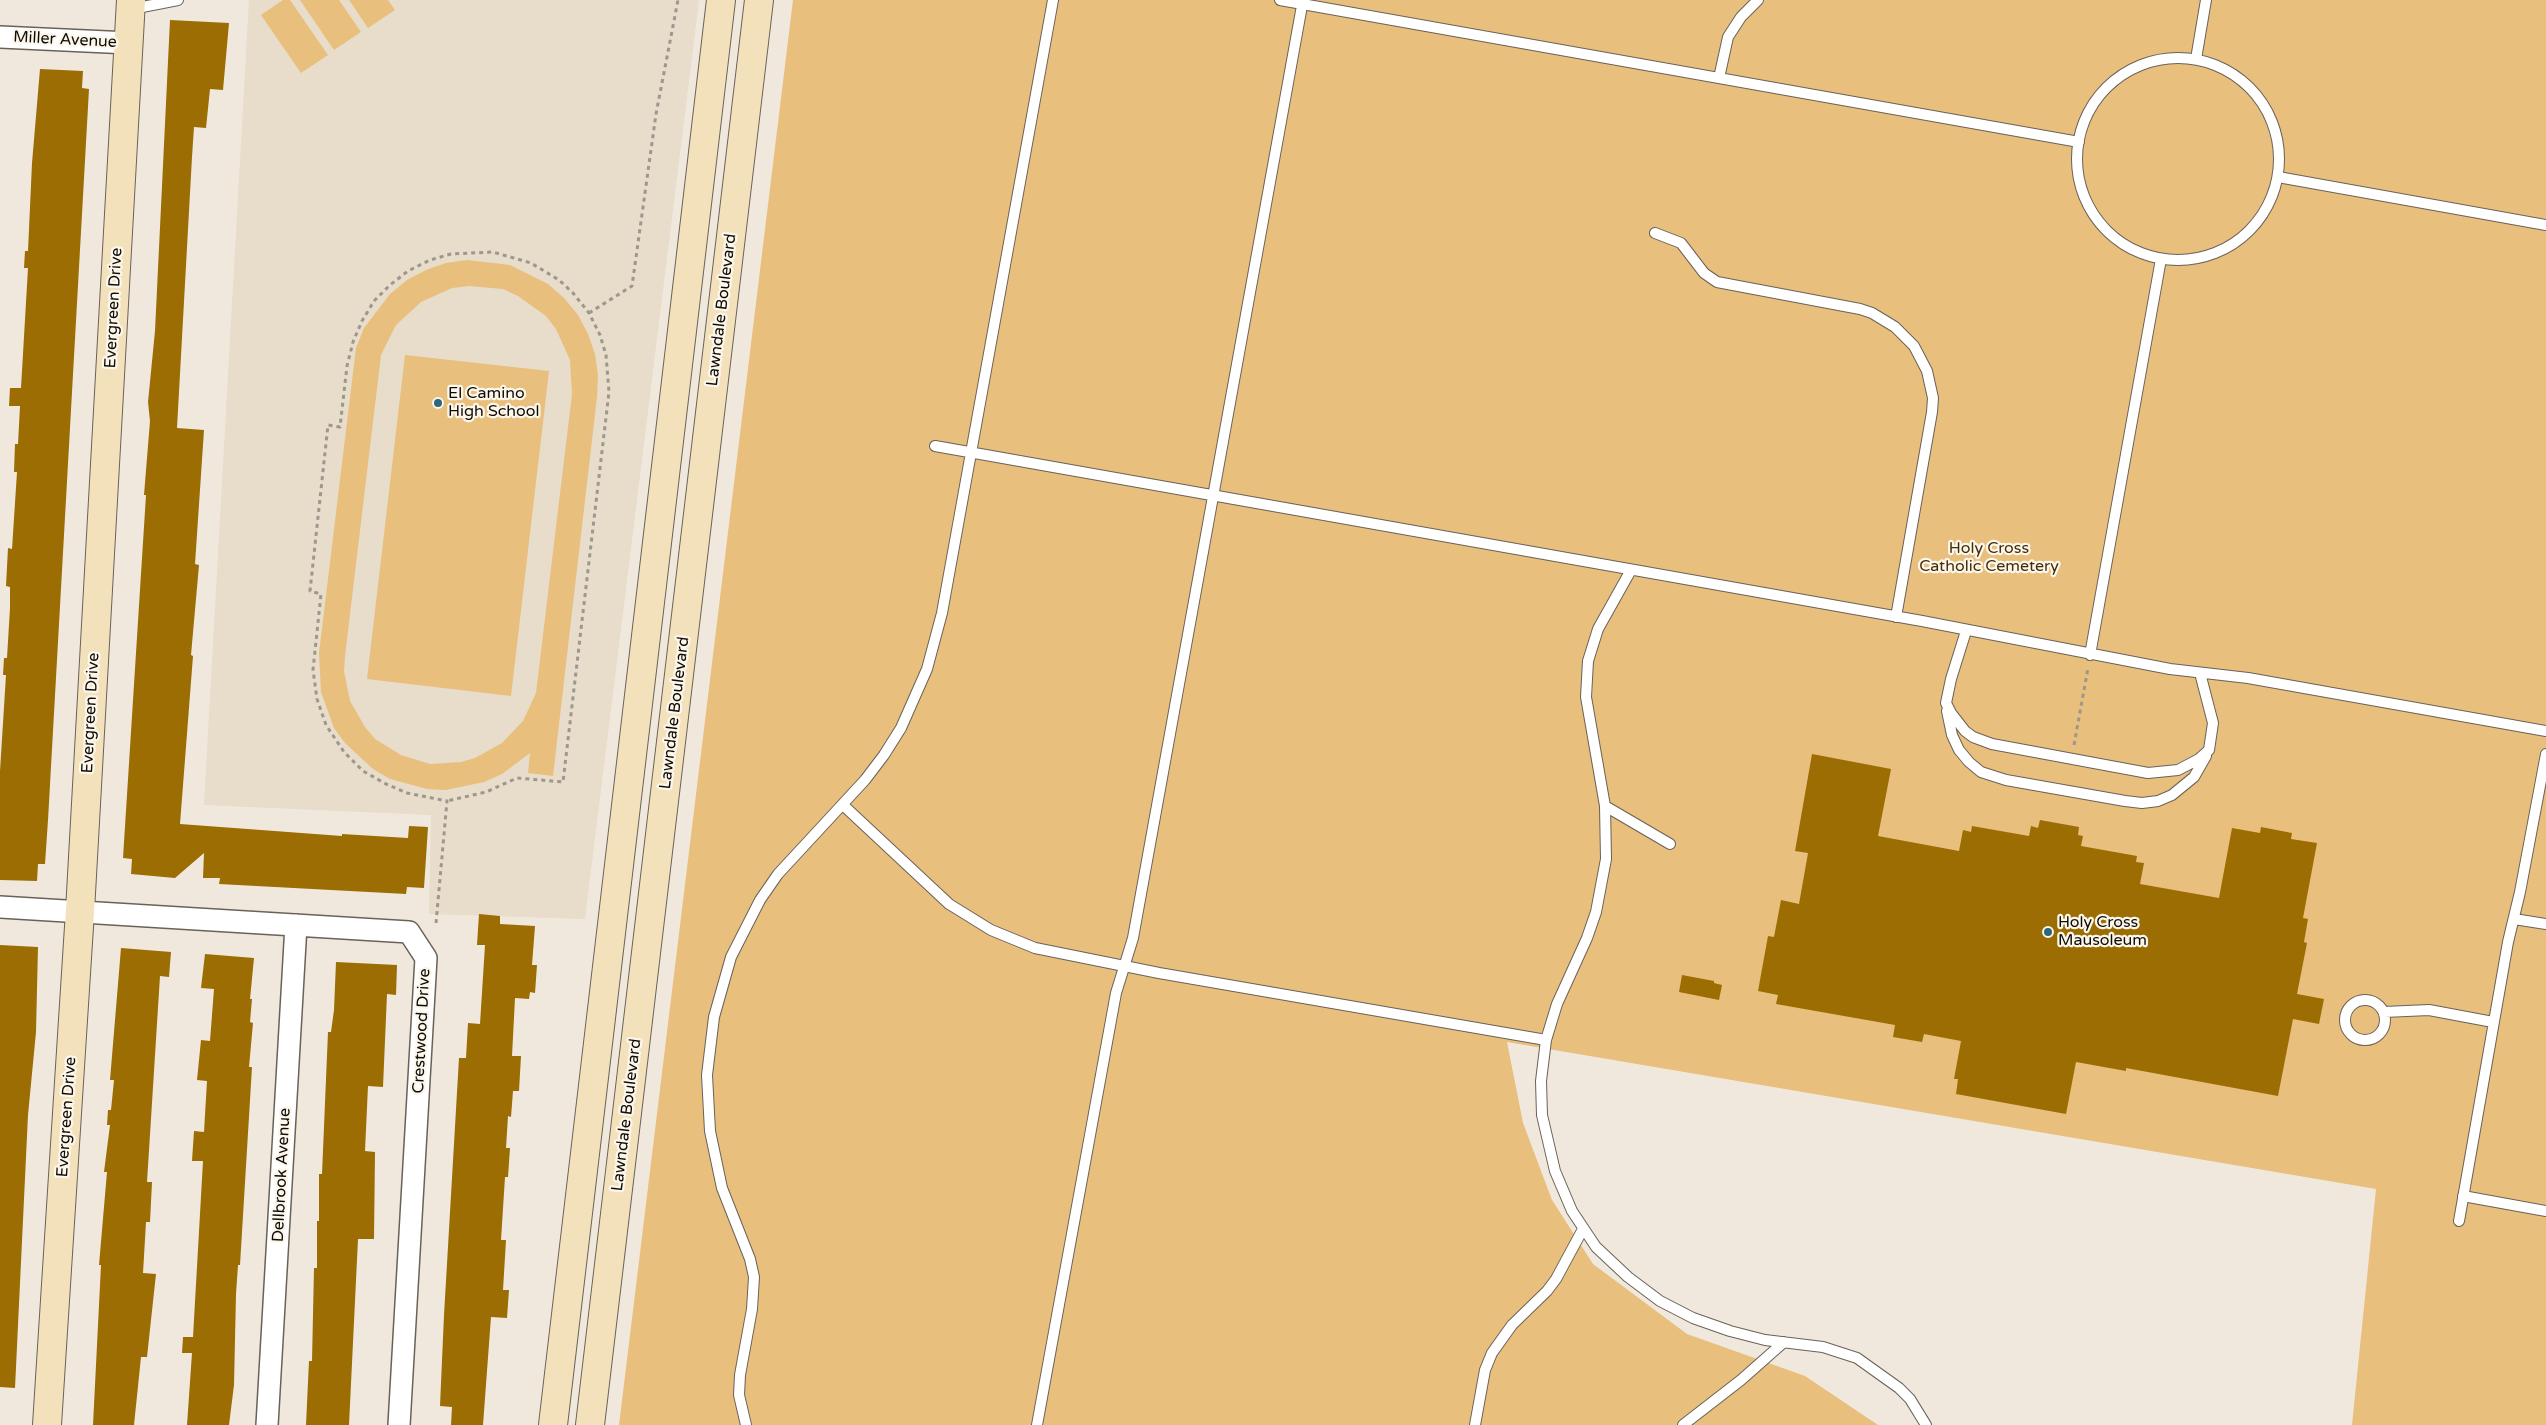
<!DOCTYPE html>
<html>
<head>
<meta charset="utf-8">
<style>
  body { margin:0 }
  canvas { display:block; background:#f0e8dc }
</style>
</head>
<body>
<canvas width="2546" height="1425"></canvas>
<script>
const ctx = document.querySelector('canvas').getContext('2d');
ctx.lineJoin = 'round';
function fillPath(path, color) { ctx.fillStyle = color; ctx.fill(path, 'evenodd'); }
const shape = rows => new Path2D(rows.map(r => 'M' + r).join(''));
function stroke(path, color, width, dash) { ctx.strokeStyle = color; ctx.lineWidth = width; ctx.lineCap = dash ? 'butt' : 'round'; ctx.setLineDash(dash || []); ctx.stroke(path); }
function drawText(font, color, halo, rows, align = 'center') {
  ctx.font = font + ' "Varela Round",sans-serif'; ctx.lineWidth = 4.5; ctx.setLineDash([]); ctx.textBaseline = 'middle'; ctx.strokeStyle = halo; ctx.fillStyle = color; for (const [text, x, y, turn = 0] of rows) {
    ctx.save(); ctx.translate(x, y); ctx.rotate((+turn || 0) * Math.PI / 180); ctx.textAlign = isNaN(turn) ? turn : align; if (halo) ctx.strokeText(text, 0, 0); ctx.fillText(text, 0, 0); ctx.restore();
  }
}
fillPath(shape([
  [249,0,699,0,585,919,429,914,431,815,204,805]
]), '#e8dcca');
fillPath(shape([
  [283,0,290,0,328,55,301,73,261,15],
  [300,0,339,0,361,32,334,50],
  [349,0,388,0,395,10,368,28],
  [793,0,2546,0,2546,1425,2352,1425,2376,1189,1507,1042,1523,1123,1552,1200,1593,1264,1687,1334,1805,1376,1878,1425,619,1425],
  [467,260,510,265,548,284,564,298,578,315,588,334,595,354,598,375,597,397,553,776,528,773,530,753,502,774,484,782,446,790,427,789,390,779,373,769,345,743,334,728,321,692,319,653,356,348,364,328,390,294,407,280,426,270,446,263],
  [469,286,503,289,518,296,546,316,556,329,570,360,572,394,536,693,523,721,502,743,475,758,461,762,430,764,401,755,375,739,365,727,350,701,344,671,345,656,381,355,396,325,421,302,452,288],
  [405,355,549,371,511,696,367,679]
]), '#e8bf7d');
fillPath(shape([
  [170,20,229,23,223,90,210,89,206,128,194,127,192,157,177,428,204,430,195,564,199,565,191,655,193,656,180,824,342,836,342,834,408,838,409,826,428,827,424,888,407,887,406,894,219,884,220,878,203,878,204,853,175,878,131,874,132,859,123,858,146,495,144,495,150,421,148,402,155,331],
  [40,69,83,71,82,88,89,89,48,820,45,864,38,864,37,881,0,880,0,771,6,675,3,675,4,658,7,658,10,608,10,587,6,586,8,548,12,549,17,472,14,472,15,444,18,444,20,406,9,406,10,388,21,388,28,268,24,268,25,251,28,251,32,163],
  [1812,754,1891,769,1878,836,1959,851,1963,830,1971,832,1972,826,2029,836,2031,826,2038,828,2040,820,2079,827,2078,835,2083,836,2081,846,2137,856,2136,862,2144,863,2140,884,2219,898,2232,828,2260,833,2261,827,2292,833,2291,839,2317,843,2303,918,2308,919,2304,942,2307,943,2297,994,2324,999,2319,1024,2293,1019,2278,1096,2126,1068,2126,1071,2076,1062,2066,1114,1956,1094,1958,1079,1954,1079,1961,1041,1924,1034,1922,1042,1893,1037,1895,1025,1776,1004,1778,995,1758,991,1768,936,1774,937,1781,900,1799,904,1808,853,1795,851],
  [479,914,500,916,500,924,535,926,532,965,537,965,535,993,530,992,529,999,515,998,512,1056,521,1056,519,1091,513,1091,511,1117,508,1116,506,1148,510,1148,508,1177,505,1177,501,1240,506,1240,503,1290,509,1290,507,1318,491,1317,483,1425,451,1425,452,1407,440,1406,444,1315,459,1058,466,1058,468,1023,480,1024,485,945,477,945],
  [0,945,38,947,36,1032,28,1115,15,1388,0,1387],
  [121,948,171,952,169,977,160,976,147,1182,152,1182,150,1222,146,1222,143,1273,156,1274,147,1357,141,1357,134,1425,93,1425,101,1265,99,1265,107,1172,104,1172,110,1125,107,1125,108,1110,111,1110,114,1080,110,1080],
  [205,954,254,958,250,999,252,999,250,1022,253,1023,249,1067,252,1067,240,1265,238,1265,236,1294,234,1385,229,1425,187,1425,192,1353,182,1353,183,1337,193,1337,203,1161,192,1161,194,1131,204,1132,207,1081,197,1080,201,1040,210,1041,214,989,201,988],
  [336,962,397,965,396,995,387,994,383,1087,368,1086,365,1151,375,1152,374,1239,358,1239,349,1425,306,1425,309,1361,312,1361,314,1268,317,1268,317,1221,319,1221,319,1174,322,1174,328,1032,331,1032,334,1010],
  [1682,975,1714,981,1714,983,1722,985,1719,1000,1679,992]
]), '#9b6d03');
const lane = shape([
  [1280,0,2079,142],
  [132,9,178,0],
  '2077 159a101 101 0 1 1 202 0a101 101 0 1 1-202 0Z',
  [2196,59,2206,0],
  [1719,78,1728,37,1741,17,1758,0],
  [2278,177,2546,225],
  [1655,233,1681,243,1704,273,1717,282,1860,309,1872,313,1895,327,1914,346,1927,371,1933,398,1932,412,1896,617],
  [935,446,1922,621,2170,669,2248,678,2546,731],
  [1631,570,1598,629,1588,661,1586,697,1605,806,1606,859,1596,912,1587,938,1557,1004,1546,1040,1541,1081,1542,1115,1555,1171,1572,1211,1596,1247,1628,1277,1660,1301,1693,1318,1730,1331,1765,1340,1823,1347,1857,1358,1899,1388,1910,1399,1926,1425],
  [1966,631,1951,679,1946,703,1951,713,1965,731,1973,737,1992,744,2148,773,2178,770,2199,759,2209,750,2213,723,2200,673],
  [2090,655,2161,259],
  [1947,711,1952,735,1959,750,1969,762,1981,772,2006,780,2125,801,2142,803,2158,801,2172,795,2194,777,2206,756],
  [843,805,949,904,991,930,1035,948,1159,973,1546,1040],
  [1605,806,1670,844],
  [2514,919,2546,924],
  '2345 1020a20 20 0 1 1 40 0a20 20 0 1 1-40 0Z',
  [2384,1012,2429,1010,2493,1022],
  [2463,1196,2546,1211],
  [2459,1221,2508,942,2520,892,2546,754],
  [746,1425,739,1395,740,1375,752,1309,754,1277,750,1259,722,1188,710,1131,707,1075,714,1017,731,957,760,900,778,874,865,780,884,755,901,728,927,669,942,613,1053,0],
  [1037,1425,1116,993,1133,938,1303,0],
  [1475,1425,1485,1370,1492,1353,1512,1325,1547,1291,1556,1279,1583,1229],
  [1683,1425,1741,1380,1784,1342]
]);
const street = shape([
  [0,37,129,43],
  [0,907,409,932,426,958,399,1425],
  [267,1425,296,925]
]);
const secondary = shape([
  [47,1425,80,911,131,0],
  [553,1425,721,0],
  [590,1425,759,0]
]);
stroke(lane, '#696258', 12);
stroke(street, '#696258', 24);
stroke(secondary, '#696258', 30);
stroke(shape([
  [589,313,632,286,656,114,678,0],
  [2074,745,2088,668],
  [436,923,447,801,407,793,386,784,363,771,344,752,326,725,317,699,313,670,321,594,310,591,328,425,340,427,347,366,353,342,362,321,374,301,390,285,408,271,430,260,451,254,493,252,531,263,559,280,573,293,589,313,600,335,606,355,609,392,563,782,517,778,486,792,447,801]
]), '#9d978e', 3, [4, 4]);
stroke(lane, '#fff', 10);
stroke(street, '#fff', 21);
stroke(secondary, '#f3e1bb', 28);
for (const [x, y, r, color] of [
  [438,403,5,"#2c667f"],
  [2048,932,5,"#2c667f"]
]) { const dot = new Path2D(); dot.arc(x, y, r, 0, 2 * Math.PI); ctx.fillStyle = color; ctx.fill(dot); stroke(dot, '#fdf6ea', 2); }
drawText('16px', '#0e0c08', '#fdf6ea', [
  ["Miller Avenue",65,40,3],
  ["Evergreen Drive",114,308,-87],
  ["Lawndale Boulevard",722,310,-83],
  ["Evergreen Drive",91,713,-87],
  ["Lawndale Boulevard",675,713,-83],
  ["Crestwood Drive",422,1031,-87],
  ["Lawndale Boulevard",627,1115,-83],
  ["Evergreen Drive",67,1117,-86],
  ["Dellbrook Avenue",282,1175,-87]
]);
drawText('16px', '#0e0c08', '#fdf6ea', [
  ["El Camino",448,394],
  ["High School",448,412],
  ["Holy Cross",2058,923],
  ["Mausoleum",2058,941]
], 'left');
drawText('16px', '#412d07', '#fdf6ea', [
  ["Holy Cross",1989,549],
  ["Catholic Cemetery",1989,567]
]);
</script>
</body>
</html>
